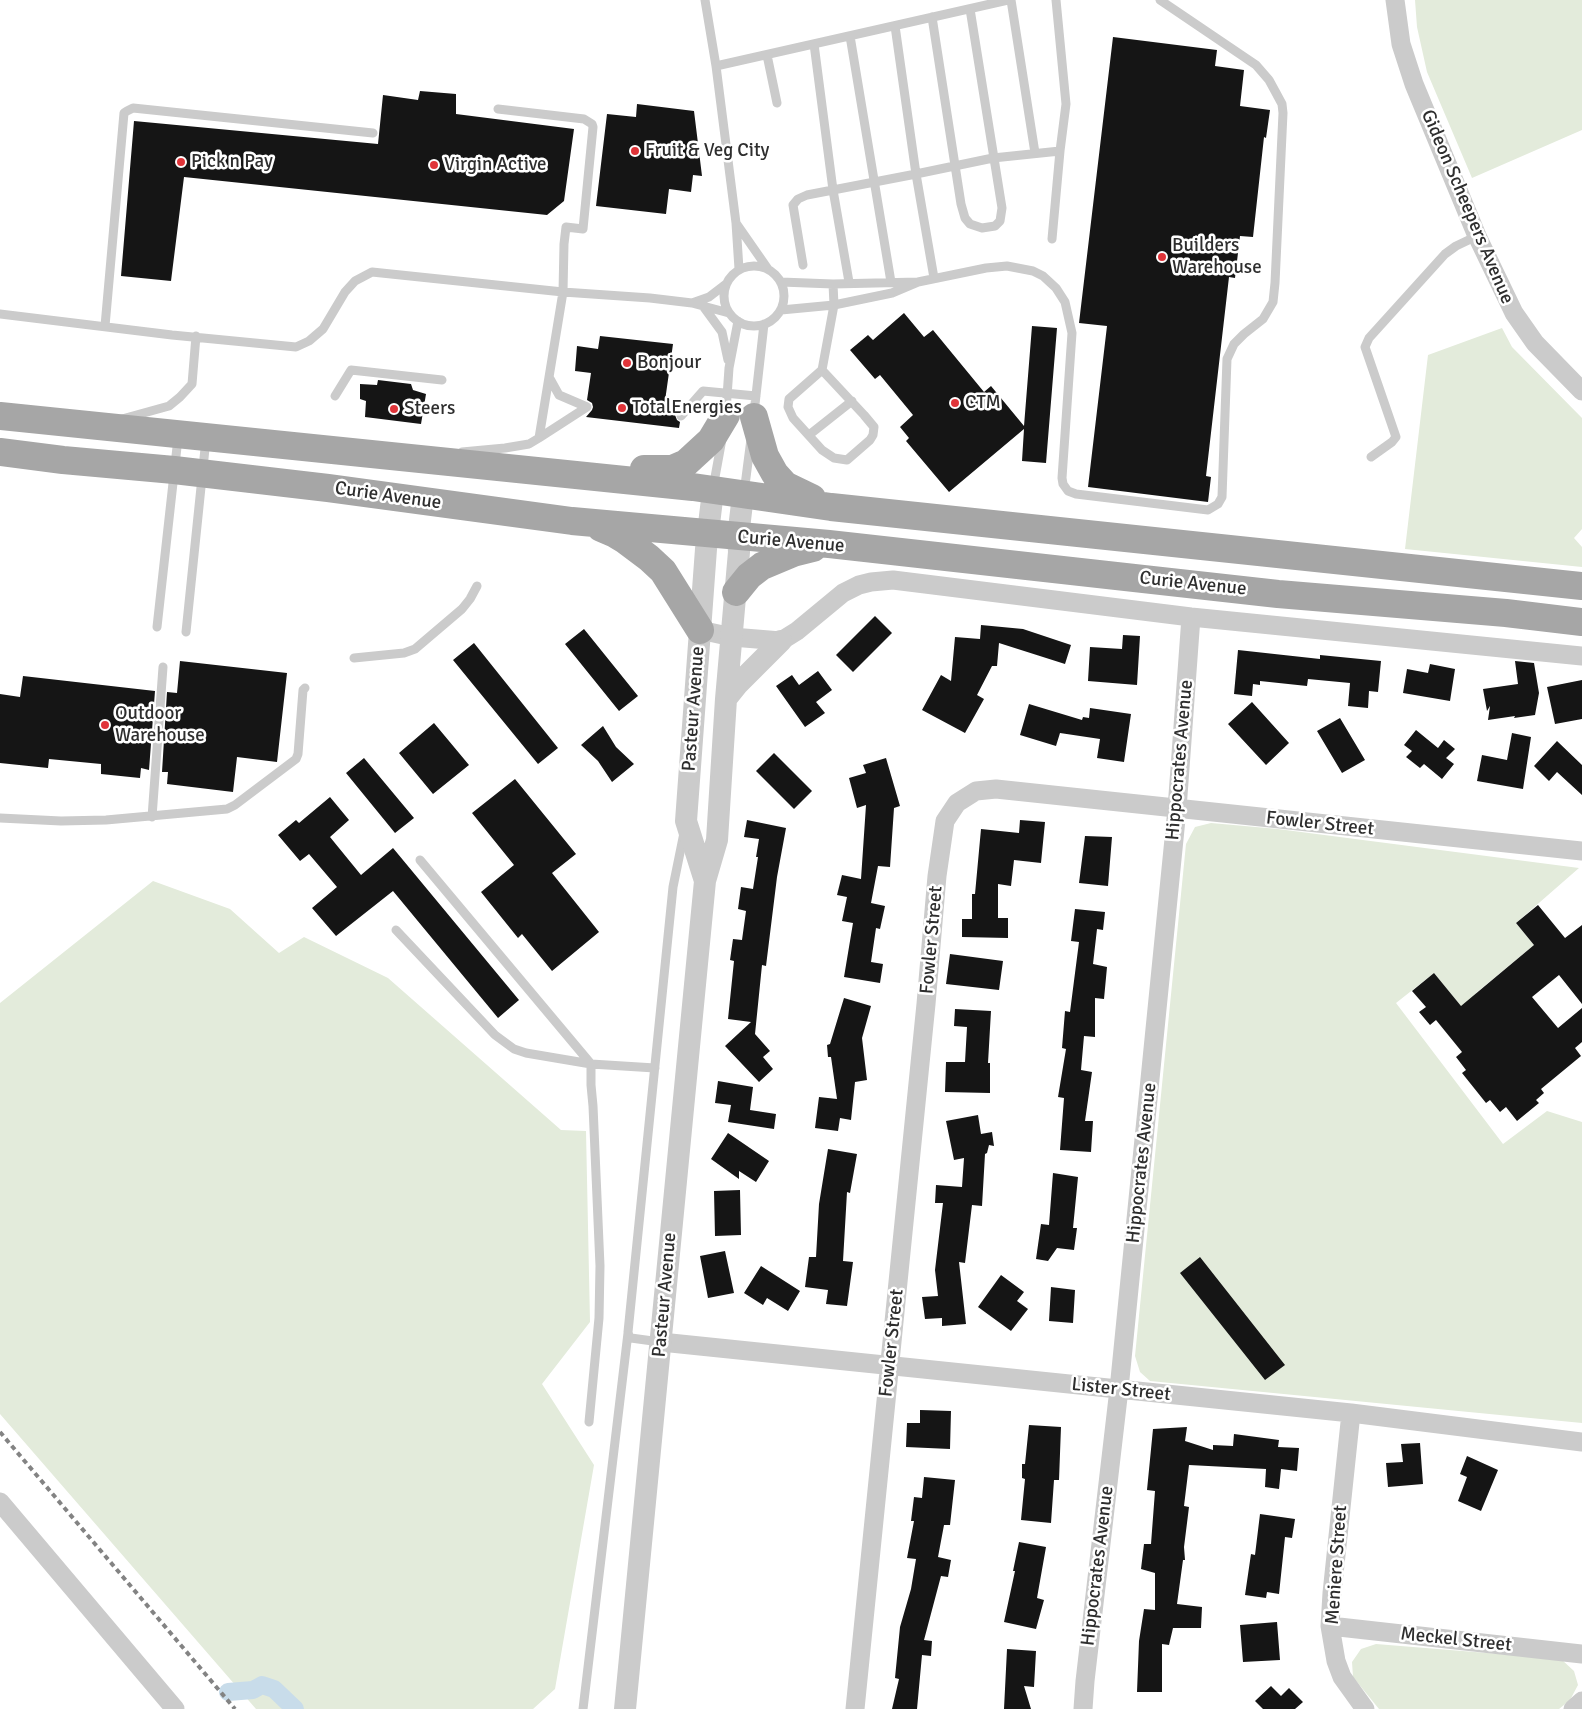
<!DOCTYPE html>
<html>
<head>
<meta charset="utf-8">
<style>
  body { margin:0 }
  canvas { display:block; background:#fff }
</style>
</head>
<body>
<canvas width="1582" height="1709"></canvas>
<script>
const ctx = document.querySelector('canvas').getContext('2d');
ctx.lineJoin = 'round';
function fillPath(path, color) { ctx.fillStyle = color; ctx.fill(path, 'evenodd'); }
const shape = rows => new Path2D(rows.map(r => 'M' + r).join(''));
function stroke(path, color, width, dash) { ctx.strokeStyle = color; ctx.lineWidth = width; ctx.lineCap = dash ? 'butt' : 'round'; ctx.setLineDash(dash || []); ctx.stroke(path); }
function drawText(font, color, halo, rows, align = 'center') {
  ctx.font = font + ' Signika,sans-serif'; ctx.lineWidth = 5; ctx.setLineDash([]); ctx.textBaseline = 'middle'; ctx.strokeStyle = halo; ctx.fillStyle = color; for (const [text, x, y, turn = 0] of rows) {
    ctx.save(); ctx.translate(x, y); ctx.rotate((+turn || 0) * Math.PI / 180); ctx.textAlign = isNaN(turn) ? turn : align; if (halo) ctx.strokeText(text, 0, 0); ctx.fillText(text, 0, 0); ctx.restore();
  }
}
fillPath(shape([
  [1415,0,1582,0,1582,130,1472,178,1427,72,1417,27],
  [1502,328,1512,347,1582,418,1582,529,1574,538,1582,547,1582,567,1405,549,1428,355],
  [1211,823,1278,829,1579,868,1516,923,1534,945,1476,993,1477,1026,1434,973,1396,1003,1503,1144,1547,1111,1582,1122,1582,1423,1150,1381,1140,1372,1135,1356,1186,844,1195,827],
  [153,881,230,909,279,953,304,937,388,978,561,1130,586,1131,590,1322,542,1384,594,1465,555,1689,533,1709,256,1709,0,1414,0,1003],
  [1376,1644,1561,1659,1574,1671,1578,1685,1570,1700,1559,1709,1379,1709,1353,1677,1352,1662,1361,1649]
]), '#e3ebdb');
stroke(shape([
  [228,1692,253,1690,262,1685,274,1689,295,1709]
]), '#c8dcea', 18);
fillPath(shape([
  [1113,37,1217,50,1215,66,1244,70,1240,106,1270,110,1266,138,1264,137,1253,237,1240,236,1235,278,1229,277,1206,476,1211,477,1208,502,1088,487,1107,326,1079,323],
  [420,91,456,94,456,114,574,129,564,201,547,215,184,177,171,281,121,276,134,121,378,144,383,95,418,100],
  [637,104,694,111,702,176,693,175,691,192,669,189,666,214,596,206,607,114,636,117],
  [904,313,924,337,933,330,984,392,991,386,1024,426,1032,326,1057,328,1046,463,1022,461,1024,429,949,492,906,441,909,438,900,427,913,415,880,375,875,379,850,350,868,335,873,340],
  [600,336,673,344,665,401,682,403,675,415,677,420,680,422,679,428,586,417,592,410,593,407,592,403,587,400,591,373,575,371,577,346,598,349],
  [378,380,411,384,413,390,426,394,421,424,365,417,366,401,360,399,360,384,377,385],
  [875,616,892,633,853,672,836,655],
  [981,625,1023,629,1071,645,1065,664,999,643,997,666,992,666,977,695,984,699,965,733,922,710,941,675,951,681,955,637,980,639],
  [584,629,638,696,619,711,565,644],
  [1123,635,1140,636,1137,685,1088,681,1090,647,1122,649],
  [474,643,558,748,538,764,453,660],
  [1238,650,1320,659,1320,655,1381,661,1378,692,1369,691,1368,708,1348,706,1350,683,1308,679,1307,686,1260,681,1260,685,1253,684,1252,696,1234,694],
  [180,661,287,673,277,762,237,757,233,792,167,784,168,772,162,772,167,692,177,693],
  [1515,661,1534,663,1539,693,1535,715,1514,718,1515,716,1488,720,1490,706,1487,711,1483,689,1518,684],
  [1430,664,1455,669,1450,701,1403,693,1407,669,1428,673],
  [818,671,832,690,816,702,825,713,805,727,776,686,792,675,799,685],
  [23,676,155,691,149,770,141,768,140,778,101,774,101,764,49,759,48,768,0,763,0,694,20,697],
  [1582,680,1582,719,1555,724,1547,687],
  [1252,702,1289,743,1266,765,1228,724],
  [1029,704,1082,720,1083,717,1089,718,1090,708,1131,714,1124,762,1097,758,1100,739,1060,733,1056,746,1020,735],
  [1340,718,1365,760,1342,773,1317,731],
  [434,723,469,765,433,794,399,753],
  [603,726,616,747,634,764,612,782,598,761,581,745],
  [1416,730,1438,748,1444,740,1455,749,1446,758,1454,764,1442,779,1424,764,1420,768,1406,757,1412,751,1404,745],
  [1512,733,1531,737,1523,789,1477,781,1482,755,1507,760],
  [1557,741,1582,765,1582,795,1557,772,1549,781,1534,766],
  [774,753,812,791,794,809,756,771],
  [364,758,414,818,395,833,346,773],
  [886,758,900,806,894,808,890,867,878,866,871,903,885,906,880,929,876,928,871,962,883,964,880,983,844,977,853,923,842,921,847,897,837,895,842,875,861,879,866,805,857,808,849,778,866,773,863,765],
  [515,779,576,854,552,873,599,932,552,971,522,934,518,938,481,892,514,865,472,813],
  [330,797,349,820,330,837,361,875,393,848,519,1000,498,1018,393,891,336,936,312,908,337,887,309,854,300,861,278,835,296,820,299,823],
  [747,820,786,828,777,877,766,966,762,965,755,1034,770,1051,763,1057,773,1069,759,1082,725,1046,751,1022,728,1019,734,961,730,960,733,939,742,940,746,911,738,909,741,887,753,889,758,857,756,857,759,839,744,837],
  [1020,820,1045,822,1041,863,1014,860,1011,886,998,884,998,918,1008,918,1008,938,962,937,962,919,972,919,972,894,975,894,981,829,1019,833],
  [1085,836,1112,837,1108,886,1079,883],
  [1538,905,1565,938,1582,925,1582,1004,1559,975,1532,997,1558,1028,1582,1008,1582,1042,1575,1048,1581,1056,1541,1089,1544,1093,1536,1100,1539,1103,1517,1121,1506,1107,1500,1112,1490,1100,1486,1103,1462,1073,1466,1070,1456,1057,1462,1052,1436,1020,1430,1025,1419,1012,1426,1007,1412,991,1434,973,1461,1006,1534,945,1516,923],
  [1075,909,1105,912,1103,930,1097,929,1093,964,1107,967,1104,999,1095,998,1095,1037,1084,1036,1081,1070,1092,1072,1085,1121,1093,1121,1091,1152,1060,1150,1064,1098,1058,1097,1066,1049,1062,1048,1065,1011,1070,1012,1079,942,1071,941],
  [950,954,1003,961,999,990,946,984],
  [844,998,871,1006,862,1038,867,1080,855,1082,851,1120,840,1118,838,1131,815,1128,819,1097,837,1099,831,1057,828,1057,827,1045,830,1044],
  [955,1009,991,1011,988,1063,990,1063,990,1093,945,1092,946,1062,965,1062,967,1027,954,1026],
  [718,1081,753,1087,750,1110,776,1114,774,1129,728,1122,731,1105,715,1103],
  [978,1115,981,1134,992,1132,994,1146,989,1145,987,1153,985,1154,982,1206,972,1205,965,1263,959,1262,966,1324,942,1326,942,1318,925,1319,922,1297,938,1296,935,1270,943,1203,935,1203,936,1185,962,1187,964,1158,954,1160,946,1121],
  [728,1133,769,1161,756,1182,739,1171,739,1179,711,1159],
  [828,1149,857,1154,850,1193,847,1192,843,1261,853,1262,847,1306,826,1304,828,1290,805,1287,809,1257,816,1257,819,1204],
  [1053,1173,1078,1177,1073,1228,1077,1228,1074,1250,1057,1248,1048,1261,1036,1259,1041,1224,1049,1225],
  [740,1190,741,1235,715,1236,714,1191],
  [725,1251,734,1293,708,1298,700,1256],
  [1200,1257,1285,1365,1265,1380,1180,1273],
  [761,1266,800,1291,788,1311,767,1298,763,1305,744,1293],
  [1001,1275,1024,1292,1017,1301,1028,1309,1011,1331,978,1307],
  [1051,1287,1075,1290,1073,1323,1049,1321],
  [920,1410,951,1411,950,1449,906,1447,907,1423,920,1423],
  [1029,1425,1061,1427,1059,1480,1054,1480,1051,1523,1021,1520,1025,1479,1022,1478,1022,1464,1025,1464],
  [1187,1427,1185,1441,1213,1450,1213,1445,1233,1446,1234,1434,1279,1440,1278,1447,1299,1448,1297,1471,1281,1469,1279,1489,1265,1487,1266,1469,1189,1465,1184,1506,1189,1507,1184,1547,1185,1560,1183,1560,1177,1604,1202,1607,1201,1628,1173,1628,1169,1645,1162,1644,1162,1692,1137,1692,1139,1641,1144,1609,1155,1610,1155,1573,1141,1569,1144,1544,1151,1544,1155,1491,1147,1490,1153,1429],
  [1420,1443,1423,1484,1388,1487,1386,1463,1403,1462,1401,1444],
  [1467,1456,1498,1470,1481,1511,1458,1501,1467,1477,1460,1474],
  [924,1477,955,1480,950,1525,944,1525,938,1557,951,1560,948,1577,941,1576,924,1640,932,1641,931,1656,922,1655,917,1709,892,1709,899,1679,895,1678,900,1627,911,1589,916,1559,907,1558,914,1521,911,1521,914,1497,922,1498],
  [1260,1514,1295,1519,1292,1538,1285,1537,1279,1594,1267,1592,1266,1598,1245,1595,1251,1554,1255,1555],
  [1019,1542,1046,1547,1037,1598,1044,1600,1036,1629,1004,1622,1015,1571,1013,1571],
  [1277,1622,1280,1660,1243,1662,1240,1625],
  [1007,1649,1036,1651,1034,1687,1024,1686,1031,1709,1004,1709],
  [1271,1686,1281,1696,1289,1688,1303,1702,1295,1709,1263,1709,1255,1701]
]), '#151515');
stroke(shape([
  [705,0,716,66,736,223,739,269],
  [1011,0,1035,153],
  [932,17,961,204,965,218,970,224,982,228,995,226,1000,221,1002,208,970,9],
  [895,26,916,174,934,278],
  [850,36,891,282],
  [814,44,833,190,849,282],
  [767,55,777,103],
  [716,66,1008,0],
  [736,223,768,269],
  [1052,239,1060,151],
  [803,265,793,205,798,199,807,195,916,174,993,158,1060,151,1066,104,1056,0],
  '724 296a30 30 0 1 1 60 0a30 30 0 1 1-60 0Z',
  [918,282,986,268,1007,266,1033,271,1043,276,1056,288,1065,302,1072,333,1062,478,1063,484,1068,491,1076,494,1208,510,1218,504,1222,497,1227,359,1234,344,1244,334,1263,319,1273,302,1275,283,1283,113,1282,104,1275,91,1269,80,1256,65,1160,0],
  [692,303,709,297,726,284],
  [703,306,722,332,728,360],
  [781,310,834,305,892,293,918,282,833,284,781,282],
  [0,314,172,335,296,347,309,341,323,329,345,292,355,281,372,272,563,292,650,298,692,303,729,313],
  [105,326,124,113,127,111,133,108,373,133],
  [822,370,864,415,874,427,873,435,870,440,847,460,834,458,822,450,793,418,788,407,789,399,822,370,834,305,833,284],
  [549,377,559,395,587,407],
  [335,396,351,370,442,380],
  [726,411,729,368,738,321],
  [754,413,764,324],
  [681,416,703,391,756,396],
  [122,419,169,406,180,397,192,384,196,336],
  [809,435,852,401],
  [539,438,587,407],
  [462,452,505,448,529,444,539,438,563,292,564,244,566,227,583,229,593,127,592,124,584,119,498,109],
  [1371,457,1392,442,1396,437,1365,347,1369,338,1445,254,1456,246,1477,236],
  [713,488,722,439],
  [744,493,751,439],
  [157,627,178,438],
  [186,632,206,439],
  [354,658,404,653,415,649,462,609,470,599,477,586],
  [152,817,163,667],
  [0,818,61,821,106,820,227,809,235,805,296,759,298,754,303,690,305,688],
  [396,930,495,1035,514,1049,526,1053,591,1064,420,860],
  [660,1342,631,1338,629,1336,628,1332,673,887,684,833],
  [589,1422,599,1318,600,1266,593,1106,591,1085,591,1064,655,1068],
  [583,1709,628,1333]
]), '#cbcbcb', 9);
stroke(shape([
  [1395,0,1401,44,1414,84,1477,236,1514,313,1535,343,1582,391],
  [700,630,732,637,781,641,797,631,843,593,859,585,871,582,893,580,1191,617,1582,656],
  [661,1342,1351,1413,1582,1442],
  [1351,1413,1332,1593,1330,1626,1336,1661,1342,1677,1365,1709],
  [0,1502,175,1709],
  [1330,1626,1582,1654],
  [855,1709,926,1004,937,876,945,821,957,803,976,791,996,789,1582,851],
  [1083,1709,1085,1681,1119,1389,1177,809,1191,617],
  [1573,1709,1582,1701]
]), '#cbcbcb', 19);
stroke(shape([
  [726,699,738,684,781,641],
  [705,881,686,821,706,549,713,491],
  [625,1709,705,881,717,840,726,699,739,552,738,537,743,495]
]), '#cbcbcb', 22);
stroke(shape([
  [0,416,693,487,831,507,1582,586],
  [754,417,765,456,775,474,785,485,812,498],
  [0,452,63,460,174,470,328,488,572,521,829,544,1278,594,1506,613,1582,622],
  [644,469,672,469,686,463,711,440,726,415],
  [601,528,615,534,625,540,649,558,663,571,700,630],
  [736,592,749,576,762,566,793,553,813,548]
]), '#a6a6a6', 28);
stroke(shape([
  [0,1432,235,1709]
]), '#838383', 4, [5, 4]);
for (const [x, y, r, color] of [
  [635,151,5,"#e03439"],
  [181,162,5,"#e03439"],
  [434,165,5,"#e03439"],
  [1162,257,5,"#e03439"],
  [627,363,5,"#e03439"],
  [955,403,5,"#e03439"],
  [622,408,5,"#e03439"],
  [394,409,5,"#e03439"],
  [105,725,5,"#e03439"]
]) { const dot = new Path2D(); dot.arc(x, y, r, 0, 2 * Math.PI); ctx.fillStyle = color; ctx.fill(dot); stroke(dot, '#fff', 2); }
drawText('19px', '#2e2e2e', '#fff', [
  ["Fruit & Veg City",645,151],
  ["Pick n Pay",191,162],
  ["Virgin Active",444,165],
  ["Builders",1172,246],
  ["Warehouse",1172,268],
  ["Bonjour",637,363],
  ["CTM",965,403],
  ["TotalEnergies",632,408],
  ["Steers",404,409],
  ["Outdoor",115,714],
  ["Warehouse",115,736]
], 'left');
drawText('19px', '#2e2e2e', '#fff', [
  ["Gideon Scheepers Avenue",1467,207,67],
  ["Curie Avenue",388,496,8],
  ["Curie Avenue",791,542,5],
  ["Curie Avenue",1193,584,6],
  ["Pasteur Avenue",694,709,-86],
  ["Hippocrates Avenue",1180,760,-85],
  ["Fowler Street",1320,824,6],
  ["Fowler Street",932,940,-85],
  ["Hippocrates Avenue",1142,1163,-84],
  ["Pasteur Avenue",665,1295,-85],
  ["Fowler Street",892,1343,-84],
  ["Lister Street",1121,1390,6],
  ["Meniere Street",1337,1565,-86],
  ["Hippocrates Avenue",1098,1566,-83],
  ["Meckel Street",1456,1640,6]
]);
</script>
</body>
</html>
